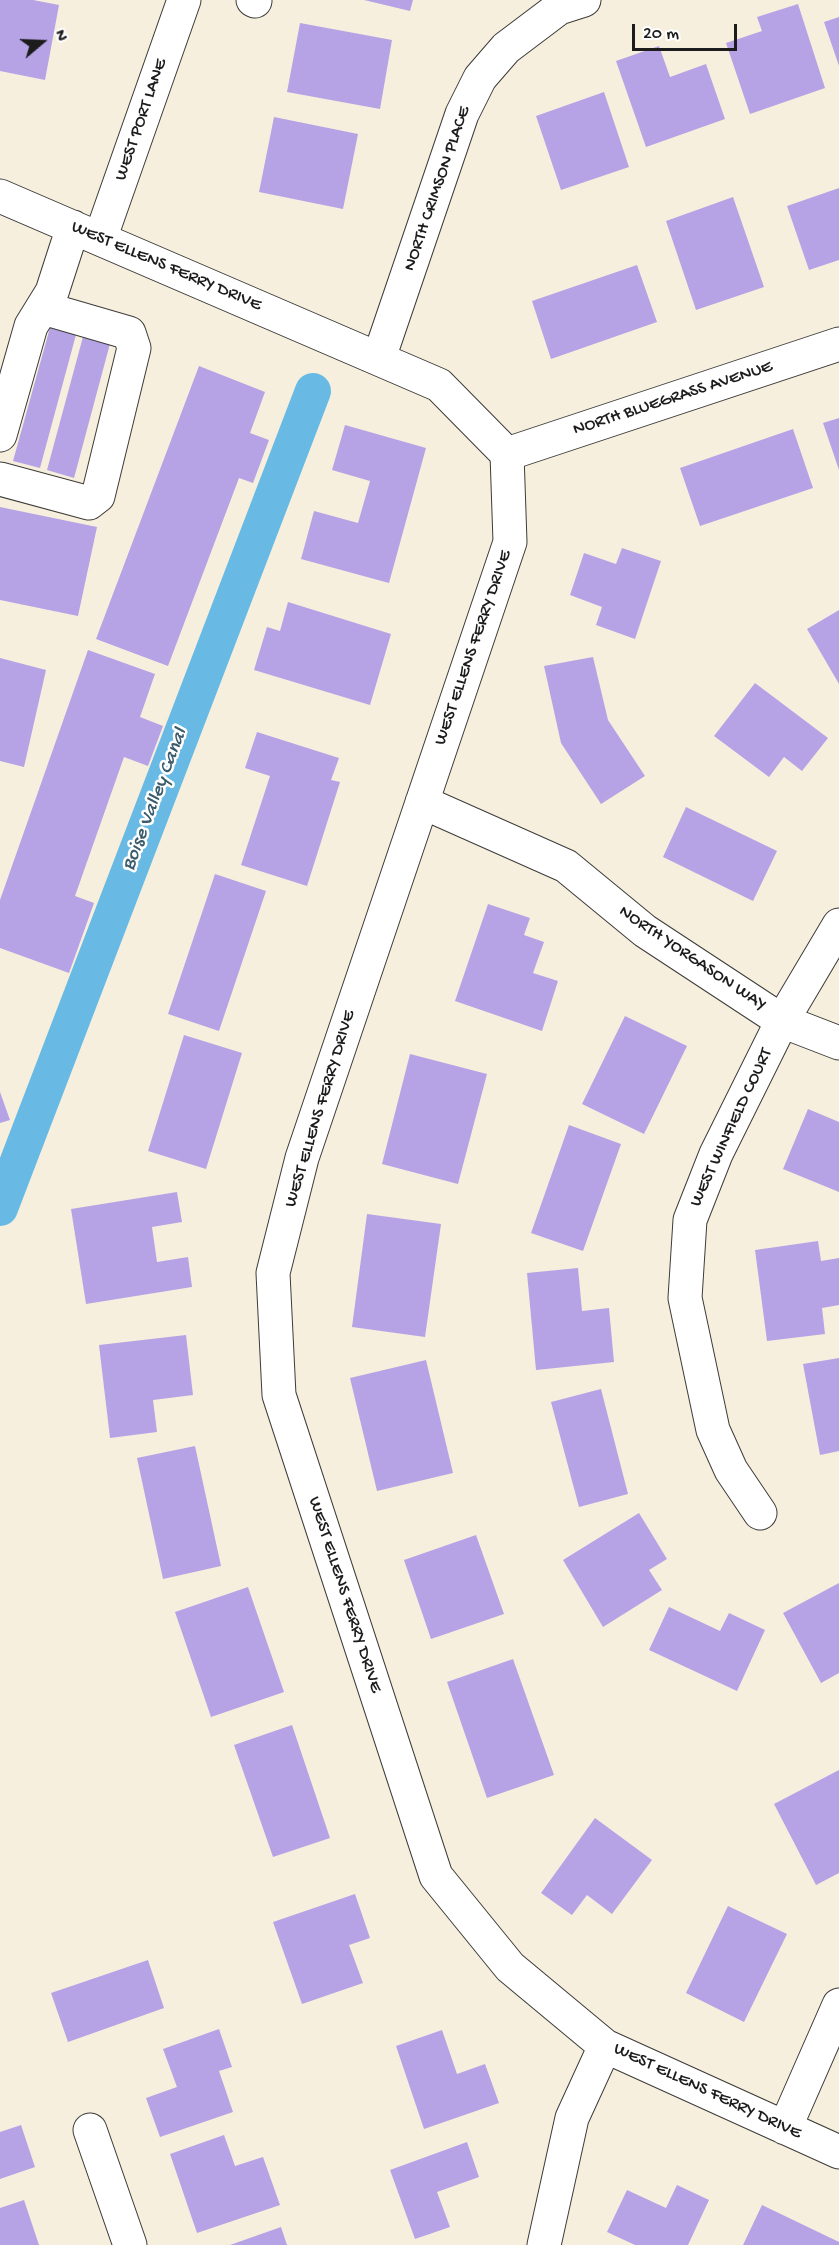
<!DOCTYPE html>
<html>
<head>
<meta charset="utf-8">
<style>
  body { margin:0 }
  #map { position:relative; width:839px; height:2245px; overflow:hidden; background:#f6efde; font-family:"Gochi Hand",sans-serif }
  canvas { display:block }
  .north { position:absolute; left:12px; top:12px; width:60px; height:60px; -webkit-text-stroke:4px #fff; paint-order:stroke; rotate:71deg; font-size:16px; font-weight:700; line-height:24px; text-align:center; color:#1c1c1c }
  .north::after { content:''; display:block; margin:auto; width:21px; height:27px; background:#1c1c1c; clip-path:polygon(50% 0,100% 100%,50% 72%,0 100%) }
  .scale { position:absolute; left:632px; top:24px; width:105px; height:27px; box-sizing:border-box; border:3px solid #1c1c1c; border-top:0; padding-left:8px; font-size:18px; line-height:21px; white-space:nowrap; color:#1c1c1c; -webkit-text-stroke:4px #fff; paint-order:stroke }
</style>
</head>
<body>
<div id="map">
<canvas width="839" height="2245"></canvas>
<div class="north">N</div>
<div class="scale">20 m</div>
</div>
<script>
const ctx = document.querySelector('canvas').getContext('2d');
ctx.lineJoin = 'round';
const shape = rows => new Path2D(rows.map(r => 'M' + r).join(''));
function stroke(path, color, width, dash) { ctx.strokeStyle = color; ctx.lineWidth = width; ctx.lineCap = dash ? 'butt' : 'round'; ctx.setLineDash(dash || []); ctx.stroke(path); }
function fillPath(path, color) { ctx.fillStyle = color; ctx.fill(path, 'evenodd'); }
function drawText(font, color, halo, rows, align = 'center') {
  ctx.font = font + ' "Gochi Hand",sans-serif'; ctx.lineWidth = 5; ctx.setLineDash([]); ctx.textBaseline = 'middle'; ctx.strokeStyle = halo; ctx.fillStyle = color; for (const [text, x, y, turn = 0] of rows) {
    ctx.save(); ctx.translate(x, y); ctx.rotate((+turn || 0) * Math.PI / 180); ctx.textAlign = isNaN(turn) ? turn : align; if (halo) ctx.strokeText(text, 0, 0); ctx.fillText(text, 0, 0); ctx.restore();
  }
}
stroke(shape([
  [0,1208,313,391]
]), '#68bae4', 36);
fillPath(shape([
  [0,0,33,0,59,5,45,80,0,71],
  [364,0,413,0,410,11],
  [798,4,825,88,750,114,726,43,762,31,757,17],
  [839,17,839,66,824,22],
  [300,23,392,40,380,109,287,92],
  [659,46,670,77,706,64,725,119,646,147,616,61],
  [604,92,629,167,561,190,536,116],
  [274,117,358,134,343,209,259,192],
  [839,188,839,260,809,270,787,206],
  [733,197,764,287,696,310,666,221],
  [637,265,657,322,551,359,532,301],
  [51,324,77,331,40,468,13,461],
  [84,333,111,340,74,478,47,470],
  [199,366,265,392,250,433,269,440,253,483,239,478,168,666,96,639],
  [839,418,839,470,823,423],
  [345,425,426,448,389,583,301,559,314,511,358,523,370,481,332,470],
  [793,429,813,488,700,526,680,468],
  [0,507,97,527,78,616,0,600],
  [622,548,661,561,635,639,596,625,602,607,570,595,584,553,616,564],
  [288,602,391,634,370,705,254,670,267,627,280,631],
  [839,610,839,684,807,629],
  [88,650,155,674,140,717,163,726,148,766,124,757,75,896,94,903,69,973,0,948,0,900],
  [593,657,608,720,645,776,601,804,561,743,544,666],
  [0,658,46,670,24,767,0,761],
  [755,683,828,738,802,771,784,757,769,777,714,736],
  [257,732,339,758,331,780,340,782,307,886,241,865,270,776,245,768],
  [686,807,777,851,753,901,663,857],
  [215,874,266,891,219,1031,168,1014],
  [488,904,530,918,524,935,544,942,533,973,558,981,542,1031,455,1001],
  [625,1016,687,1046,644,1134,582,1104],
  [184,1035,242,1053,206,1169,148,1151],
  [410,1054,487,1074,458,1184,382,1164],
  [0,1092,10,1120,0,1123],
  [808,1109,839,1122,839,1192,783,1169],
  [569,1125,621,1144,583,1251,531,1233],
  [177,1192,182,1222,152,1227,157,1262,188,1257,192,1287,86,1304,71,1209],
  [367,1214,441,1224,425,1337,352,1327],
  [818,1241,821,1261,839,1258,839,1305,822,1308,825,1334,767,1341,755,1250],
  [578,1268,582,1311,609,1308,614,1362,536,1370,527,1273],
  [186,1335,193,1395,153,1400,157,1432,110,1438,99,1345],
  [839,1358,839,1451,820,1455,803,1364],
  [426,1360,453,1473,377,1491,350,1378],
  [601,1389,628,1494,579,1507,551,1402],
  [195,1446,221,1566,163,1579,137,1458],
  [639,1513,667,1559,649,1570,662,1590,603,1627,563,1560],
  [476,1535,504,1614,431,1639,404,1560],
  [839,1583,839,1673,821,1683,783,1613],
  [248,1587,284,1692,211,1717,175,1612],
  [669,1607,720,1631,729,1613,765,1630,737,1691,649,1650],
  [513,1659,554,1775,487,1798,447,1682],
  [292,1725,330,1838,273,1857,234,1745],
  [839,1770,839,1873,816,1885,774,1804],
  [595,1818,652,1860,612,1914,587,1895,572,1915,541,1893],
  [355,1894,370,1938,349,1945,363,1983,302,2004,273,1922],
  [728,1906,787,1934,744,2022,686,1993],
  [148,1960,164,2008,68,2042,51,1993],
  [219,2029,232,2067,219,2071,233,2112,160,2137,146,2098,177,2087,163,2049],
  [442,2030,457,2074,485,2064,499,2103,424,2129,396,2046],
  [21,2125,35,2167,0,2179,0,2132],
  [224,2135,235,2166,263,2157,280,2205,197,2233,170,2154],
  [467,2142,479,2177,437,2192,450,2227,415,2239,390,2170],
  [677,2185,709,2200,688,2245,635,2245,607,2232,627,2190,666,2208],
  [24,2200,39,2245,0,2245,0,2208],
  [762,2205,839,2242,839,2245,743,2245],
  [281,2227,287,2245,230,2245]
]), '#b6a3e5');
const minor = shape([
  [253,0,255,1],
  [0,196,439,385,507,454,510,542,302,1158,273,1273,279,1395,436,1876,510,1967,605,2046,839,2152],
  [100,239,184,0],
  [379,358,462,114,480,78,506,48,559,8,584,0],
  [0,435,31,326,52,292,73,227],
  [507,454,839,344],
  [0,479,89,503,98,496,134,348,129,333,43,308],
  [422,802,566,866,645,931,782,1021,839,1043],
  [760,1513,731,1470,713,1430,685,1298,690,1220,716,1154,782,1021,839,925],
  [785,2128,839,2005],
  [90,2130,130,2245],
  [544,2245,572,2118,605,2046]
]);
stroke(minor, '#3d3c39', 35);
stroke(minor, '#fff', 33);
drawText('18px', '#1c1c1c', '#fff', [
  ["WEST PORT LANE",142,120,-71],
  ["NORTH CRIMSON PLACE",438,189,-71],
  ["WEST ELLENS FERRY DRIVE",166,267,23],
  ["NORTH BLUEGRASS AVENUE",673,399,-18],
  ["WEST ELLENS FERRY DRIVE",474,648,-71],
  ["NORTH YORGASON WAY",692,959,34],
  ["WEST ELLENS FERRY DRIVE",321,1109,-73],
  ["WEST WINFIELD COURT",732,1128,-65],
  ["WEST ELLENS FERRY DRIVE",344,1595,72],
  ["WEST ELLENS FERRY DRIVE",707,2092,25]
]);
drawText('italic 20px', '#3a5b6c', '#fff', [
  ["Boise Valley Canal",156,800,-69]
]);
</script>
</body>
</html>
